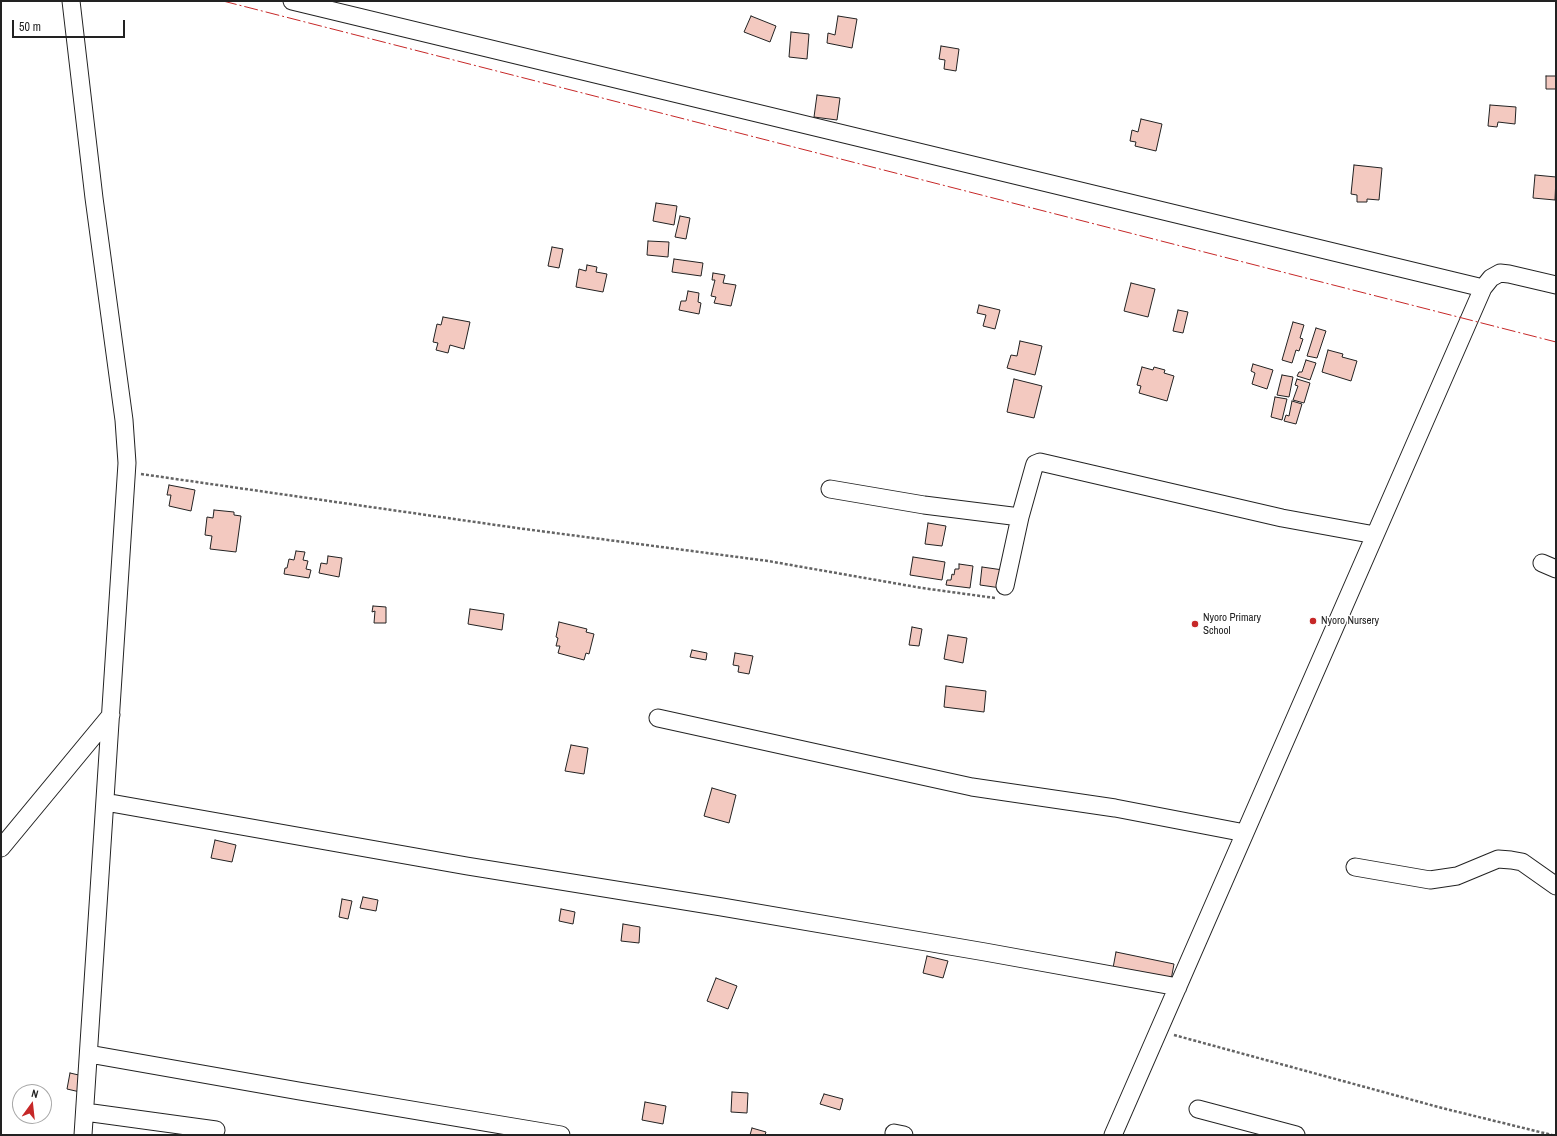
<!DOCTYPE html>
<html>
<head>
<meta charset="utf-8">
<style>
  body { margin:0 }
  #map { position:relative; width:1557px; height:1136px; overflow:hidden; background:#fff; font-family:"Archivo Narrow",sans-serif }
  canvas { display:block }
  .frame { position:absolute; inset:0; border:2px solid #222; pointer-events:none }
  .north { position:absolute; left:12px; top:1084px; width:40px; height:40px; box-sizing:border-box; background:#fff; border:1px solid #a7a7a7; border-radius:50%; rotate:15deg; font-size:11px; font-weight:700; line-height:16px; text-align:center; color:#222 }
  .north::after { content:''; display:block; margin:auto; width:14px; height:18px; background:#c62828; clip-path:polygon(50% 0,100% 100%,50% 72%,0 100%) }
  .scale { position:absolute; left:12px; top:20px; width:113px; height:18px; box-sizing:border-box; border:2px solid #222; border-top:0; padding-left:5px; font-size:12px; line-height:14px; white-space:nowrap; color:#222; -webkit-text-stroke:3px #fff; paint-order:stroke }
</style>
</head>
<body>
<div id="map">
<canvas width="1557" height="1136"></canvas>
<div class="frame"></div>
<div class="north">N</div>
<div class="scale">50 m</div>
</div>
<script>
const ctx = document.querySelector('canvas').getContext('2d');
ctx.lineJoin = 'round';
function fillPath(path, color) { ctx.fillStyle = color; ctx.fill(path, 'evenodd'); }
const shape = rows => new Path2D(rows.map(r => 'M' + r).join(''));
function stroke(path, color, width, dash) { ctx.strokeStyle = color; ctx.lineWidth = width; ctx.lineCap = dash ? 'butt' : 'round'; ctx.setLineDash(dash || []); ctx.stroke(path); }
function drawText(font, color, halo, rows, align = 'center') {
  ctx.font = font + ' "Archivo Narrow",sans-serif'; ctx.lineWidth = 3; ctx.setLineDash([]); ctx.textBaseline = 'middle'; ctx.strokeStyle = halo; ctx.fillStyle = color; for (const [text, x, y, turn = 0] of rows) {
    ctx.save(); ctx.translate(x, y); ctx.rotate((+turn || 0) * Math.PI / 180); ctx.textAlign = isNaN(turn) ? turn : align; if (halo) ctx.strokeText(text, 0, 0); ctx.fillText(text, 0, 0); ctx.restore();
  }
}
const building = shape([
  [751,16,776,26,770,42,744,32,751,16],
  [838,16,857,19,852,48,827,43,828,33,835,35,838,16],
  [791,32,809,34,807,59,789,57,791,32],
  [941,46,959,49,956,71,944,69,945,60,939,59,941,46],
  [1546,76,1556,76,1556,89,1546,89,1546,76],
  [817,95,840,98,837,120,814,117,817,95],
  [1490,105,1516,107,1515,124,1498,122,1497,127,1488,126,1490,105],
  [1141,119,1162,124,1156,151,1135,146,1136,142,1130,141,1132,130,1138,132,1141,119],
  [1354,165,1382,168,1379,200,1367,199,1367,202,1357,202,1357,195,1351,194,1354,165],
  [1535,175,1556,177,1555,200,1533,198,1535,175],
  [656,203,677,206,674,225,653,221,656,203],
  [680,216,690,218,686,239,675,237,680,216],
  [648,241,669,242,668,257,647,255,648,241],
  [552,247,563,249,559,268,548,266,552,247],
  [674,259,703,263,701,276,672,272,674,259],
  [587,265,597,267,596,272,607,274,603,292,576,287,579,269,586,271,587,265],
  [713,273,725,275,723,283,736,285,731,306,714,303,716,297,711,296,715,280,712,280,713,273],
  [1131,283,1155,289,1148,317,1124,311,1131,283],
  [688,291,699,293,698,302,701,303,699,314,679,310,681,301,686,301,688,291],
  [979,305,1000,310,995,329,983,326,986,315,977,313,979,305],
  [1178,310,1188,312,1183,333,1173,331,1178,310],
  [443,317,470,322,464,349,450,345,448,353,436,350,438,343,433,342,437,324,441,325,443,317],
  [1293,322,1304,325,1300,338,1303,339,1299,351,1296,350,1292,363,1282,360,1293,322],
  [1316,328,1326,331,1317,358,1307,356,1316,328],
  [1020,341,1042,346,1035,375,1007,368,1011,355,1017,356,1020,341],
  [1328,350,1343,354,1342,357,1357,361,1351,381,1322,372,1328,350],
  [1306,360,1316,363,1310,380,1297,376,1299,372,1302,372,1306,360],
  [1253,364,1273,370,1267,389,1252,384,1255,373,1251,371,1253,364],
  [1142,367,1153,370,1154,367,1165,370,1164,373,1174,376,1167,401,1139,393,1141,386,1137,385,1142,367],
  [1282,375,1293,377,1289,397,1277,395,1282,375],
  [1014,379,1042,386,1034,418,1007,412,1014,379],
  [1297,379,1310,383,1304,403,1293,400,1298,386,1295,385,1297,379],
  [1275,397,1287,399,1282,420,1271,417,1275,397],
  [1292,401,1302,404,1296,424,1284,421,1286,415,1289,416,1292,401],
  [169,485,195,490,191,511,169,506,171,495,167,495,169,485],
  [214,510,234,512,234,515,241,516,236,552,210,549,212,536,205,535,207,517,213,518,214,510],
  [928,523,946,526,942,546,925,544,928,523],
  [296,551,305,552,303,560,308,561,306,569,311,570,309,578,284,574,285,568,287,568,289,559,294,560,296,551],
  [328,556,342,558,339,577,319,573,321,563,327,564,328,556],
  [913,557,945,562,942,580,910,575,913,557],
  [959,564,973,566,970,588,946,585,947,580,951,580,952,574,954,575,955,569,959,569,959,564],
  [982,567,1003,570,1001,588,980,585,982,567],
  [373,606,386,607,386,623,374,623,375,611,372,612,373,606],
  [470,609,504,614,502,630,468,624,470,609],
  [559,622,587,629,586,632,594,634,589,654,586,653,584,660,558,653,560,646,556,646,558,638,556,637,559,622],
  [912,627,922,629,919,646,909,645,912,627],
  [948,635,967,638,963,663,944,659,948,635],
  [692,650,707,653,706,660,690,657,692,650],
  [735,653,753,656,749,674,738,672,739,666,733,665,735,653],
  [946,686,986,691,984,712,944,707,946,686],
  [571,745,588,748,584,774,565,771,571,745],
  [712,788,736,795,729,823,704,816,712,788],
  [215,840,236,845,232,862,211,858,215,840],
  [363,897,378,900,376,911,360,908,363,897],
  [342,899,352,901,348,919,339,917,342,899],
  [561,909,575,912,573,924,559,921,561,909],
  [623,924,640,927,639,943,621,941,623,924],
  [1116,952,1174,964,1171,980,1113,968,1116,952],
  [927,956,948,961,943,978,923,973,927,956],
  [716,978,737,986,728,1009,707,1001,716,978],
  [70,1073,83,1076,80,1092,67,1089,70,1073],
  [732,1092,748,1093,747,1113,731,1112,732,1092],
  [824,1094,843,1099,840,1110,820,1104,824,1094],
  [645,1102,666,1106,663,1124,642,1120,645,1102],
  [752,1128,766,1132,765,1135,750,1135,752,1128]
]);
fillPath(building, '#f3c9c0');
stroke(building, '#222', 1);
const minor = shape([
  [71,1,94,198,124,420,127,463,83,1135],
  [292,1,1483,288],
  [830,489,924,505,1020,517],
  [1542,563,1556,569],
  [1005,586,1020,517,1034,467,1035,464,1040,462,1282,518,1375,535],
  [658,718,972,787,1115,808,1245,833],
  [105,802,467,866,722,907,985,952,1178,987],
  [1,848,111,715],
  [1355,867,1430,880,1457,876,1498,859,1511,860,1522,862,1556,886],
  [89,1054,299,1091,561,1135],
  [1198,1109,1296,1135],
  [85,1112,216,1130],
  [894,1133,904,1135],
  [1113,1135,1483,288,1491,278,1500,273,1509,274,1556,285]
]);
stroke(minor, '#222', 19);
stroke(shape([
  [141,474,517,528,768,561,922,588,995,598],
  [1174,1035,1442,1108,1552,1135]
]), '#646464', 2.5, [3, 2]);
stroke(minor, '#fff', 17);
stroke(shape([
  [223,1,1556,342]
]), '#c62828', 1, [14, 3, 2, 3]);
for (const [x, y, r, color] of [
  [1313,621,4,"#c62828"],
  [1195,624,4,"#c62828"]
]) { const dot = new Path2D(); dot.arc(x, y, r, 0, 2 * Math.PI); ctx.fillStyle = color; ctx.fill(dot); stroke(dot, '#fff', 1.5); }
drawText('11px', '#222', '#fff', [
  ["Nyoro Primary",1203,618],
  ["School",1203,631],
  ["Nyoro Nursery",1321,621]
], 'left');
</script>
</body>
</html>
